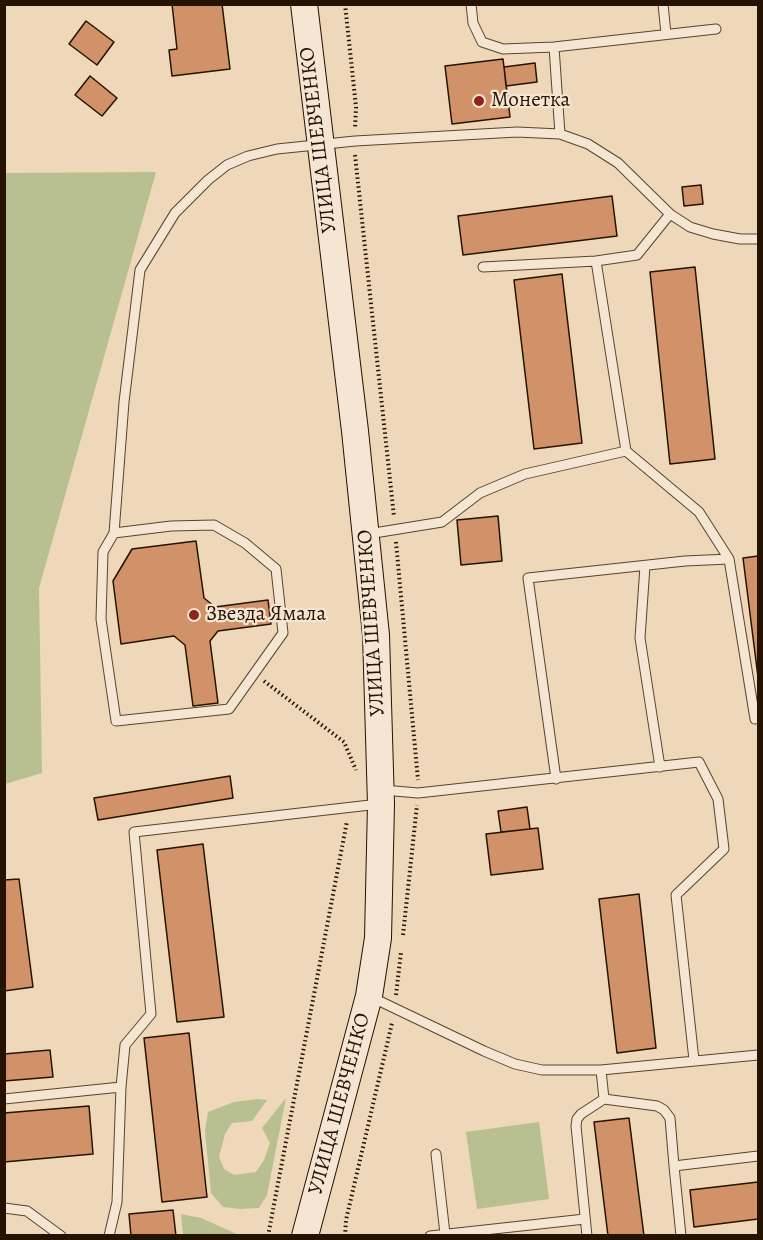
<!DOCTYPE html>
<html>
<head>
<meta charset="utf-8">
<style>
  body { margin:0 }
  #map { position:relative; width:763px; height:1240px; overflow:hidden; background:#eed8b9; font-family:Alegreya,serif }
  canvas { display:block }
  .frame { position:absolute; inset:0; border:6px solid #251200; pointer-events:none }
</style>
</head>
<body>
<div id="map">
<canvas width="763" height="1240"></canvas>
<div class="frame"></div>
</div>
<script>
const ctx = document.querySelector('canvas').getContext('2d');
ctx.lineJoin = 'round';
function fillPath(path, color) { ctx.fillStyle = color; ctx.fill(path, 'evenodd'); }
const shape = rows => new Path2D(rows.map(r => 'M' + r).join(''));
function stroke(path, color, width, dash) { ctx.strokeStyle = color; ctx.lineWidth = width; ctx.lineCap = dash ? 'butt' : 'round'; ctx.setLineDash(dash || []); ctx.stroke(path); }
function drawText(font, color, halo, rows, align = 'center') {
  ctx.font = font + ' Alegreya,serif'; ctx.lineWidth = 4.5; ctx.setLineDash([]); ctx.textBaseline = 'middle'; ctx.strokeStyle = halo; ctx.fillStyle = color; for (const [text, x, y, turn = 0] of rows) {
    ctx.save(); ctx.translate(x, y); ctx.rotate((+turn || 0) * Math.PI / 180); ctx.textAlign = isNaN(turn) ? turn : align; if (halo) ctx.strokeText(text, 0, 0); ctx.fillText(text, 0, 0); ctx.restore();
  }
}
fillPath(shape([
  [156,172,39,588,42,773,5,784,5,173],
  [286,1098,267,1195,259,1208,240,1209,223,1207,211,1193,205,1131,208,1112,234,1102,257,1099,267,1100,252,1121,232,1123,225,1134,219,1157,224,1169,234,1175,256,1172,264,1160,270,1143,262,1128],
  [539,1122,549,1199,477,1209,466,1132],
  [181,1214,201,1218,239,1235,183,1235]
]), '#b8bf90');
const building = shape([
  [172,4,222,4,230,69,172,76,169,50,177,49,172,4],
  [86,21,114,42,97,65,69,44,86,21],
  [503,59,510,117,452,124,445,66,503,59],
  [535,63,537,82,506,86,504,67,535,63],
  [90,76,117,98,102,116,75,95,90,76],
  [701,185,703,204,684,206,682,187,701,185],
  [612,196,617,236,463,255,458,216,612,196],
  [695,267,715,459,670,464,650,272,695,267],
  [562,274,582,443,534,449,514,280,562,274],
  [498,516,502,561,461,565,457,520,498,516],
  [196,541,204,598,215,607,268,600,271,624,218,631,210,641,218,703,193,706,185,645,174,636,121,644,113,581,132,549,196,541],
  [758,556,758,677,743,558,758,556],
  [230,776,233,798,98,820,94,798,230,776],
  [527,807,530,829,501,832,498,811,527,807],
  [538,828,543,869,491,875,486,834,538,828],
  [203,844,224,1017,177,1022,157,850,203,844],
  [19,879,33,987,4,991,4,880,19,879],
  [639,894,656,1048,617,1053,599,899,639,894],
  [189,1033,207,1197,162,1202,144,1038,189,1033],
  [50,1050,53,1077,4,1081,4,1054,50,1050],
  [89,1106,93,1154,4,1162,4,1113,89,1106],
  [629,1118,644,1236,608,1236,594,1122,629,1118],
  [758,1182,758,1219,694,1227,690,1190,758,1182],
  [173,1210,176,1236,131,1236,129,1214,173,1210]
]);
fillPath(building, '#d1926a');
stroke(building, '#251200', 1.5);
const lane = shape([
  [471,4,473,23,482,42,503,49,554,47,716,29],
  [663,4,666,34],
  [554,47,560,134],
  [596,261,626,451],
  [483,267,596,261,637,255,670,214],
  [114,533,171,526,214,525,245,543,276,569,283,633,229,709,116,721,101,619,103,552,114,533,124,402,140,270,175,213,208,180,227,165,248,156,277,149,355,141,517,132,560,134,588,144,618,163,670,214,690,227,713,234,740,239,758,239],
  [368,534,442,522,480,493,525,474,626,451,699,512,729,559,755,719],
  [645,566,640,638,660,767],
  [556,779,528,578,685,561,729,559],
  [383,790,418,793,699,762,718,799,724,849,676,895,694,1060],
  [369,996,484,1051,515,1064,542,1070,601,1070,758,1055],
  [601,1070,604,1099,657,1106,664,1110,670,1118,674,1166],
  [4,1099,121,1087],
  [436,1154,445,1234],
  [4,1208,27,1211,61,1236],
  [109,1236,117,1202,121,1087,125,1045,151,1014,134,832,379,804],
  [430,1236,585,1219],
  [587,1236,576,1126,577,1119,581,1114,604,1099],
  [681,1236,674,1166,758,1156]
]);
const secondary = shape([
  [304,4,355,431,376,635,381,804,378,938,369,996,305,1236]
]);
stroke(lane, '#57442e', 11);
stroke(secondary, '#251200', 28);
stroke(shape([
  [345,4,356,107,355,129],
  [355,155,394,517],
  [396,542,418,780],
  [264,681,344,742,356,770],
  [403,935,417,805],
  [396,995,401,952],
  [268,1236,347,821],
  [345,1236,346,1220,392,1023]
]), '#251200', 4, [1.5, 3]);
stroke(lane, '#f4e6d2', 9);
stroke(secondary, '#f4e6d2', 26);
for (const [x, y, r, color] of [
  [479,101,6,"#8f2418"],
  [194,615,6,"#8f2418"]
]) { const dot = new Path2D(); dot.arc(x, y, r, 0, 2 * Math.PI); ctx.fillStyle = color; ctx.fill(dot); stroke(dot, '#f4e6d2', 2); }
drawText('21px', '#251200', '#f4e6d2', [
  ["Монетка",491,101],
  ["Звезда Ямала",206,615]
], 'left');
drawText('21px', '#251200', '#f4e6d2', [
  ["УЛИЦА ШЕВЧЕНКО",319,140,-97],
  ["УЛИЦА ШЕВЧЕНКО",372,623,-94],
  ["УЛИЦА ШЕВЧЕНКО",340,1104,-75]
]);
</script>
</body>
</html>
